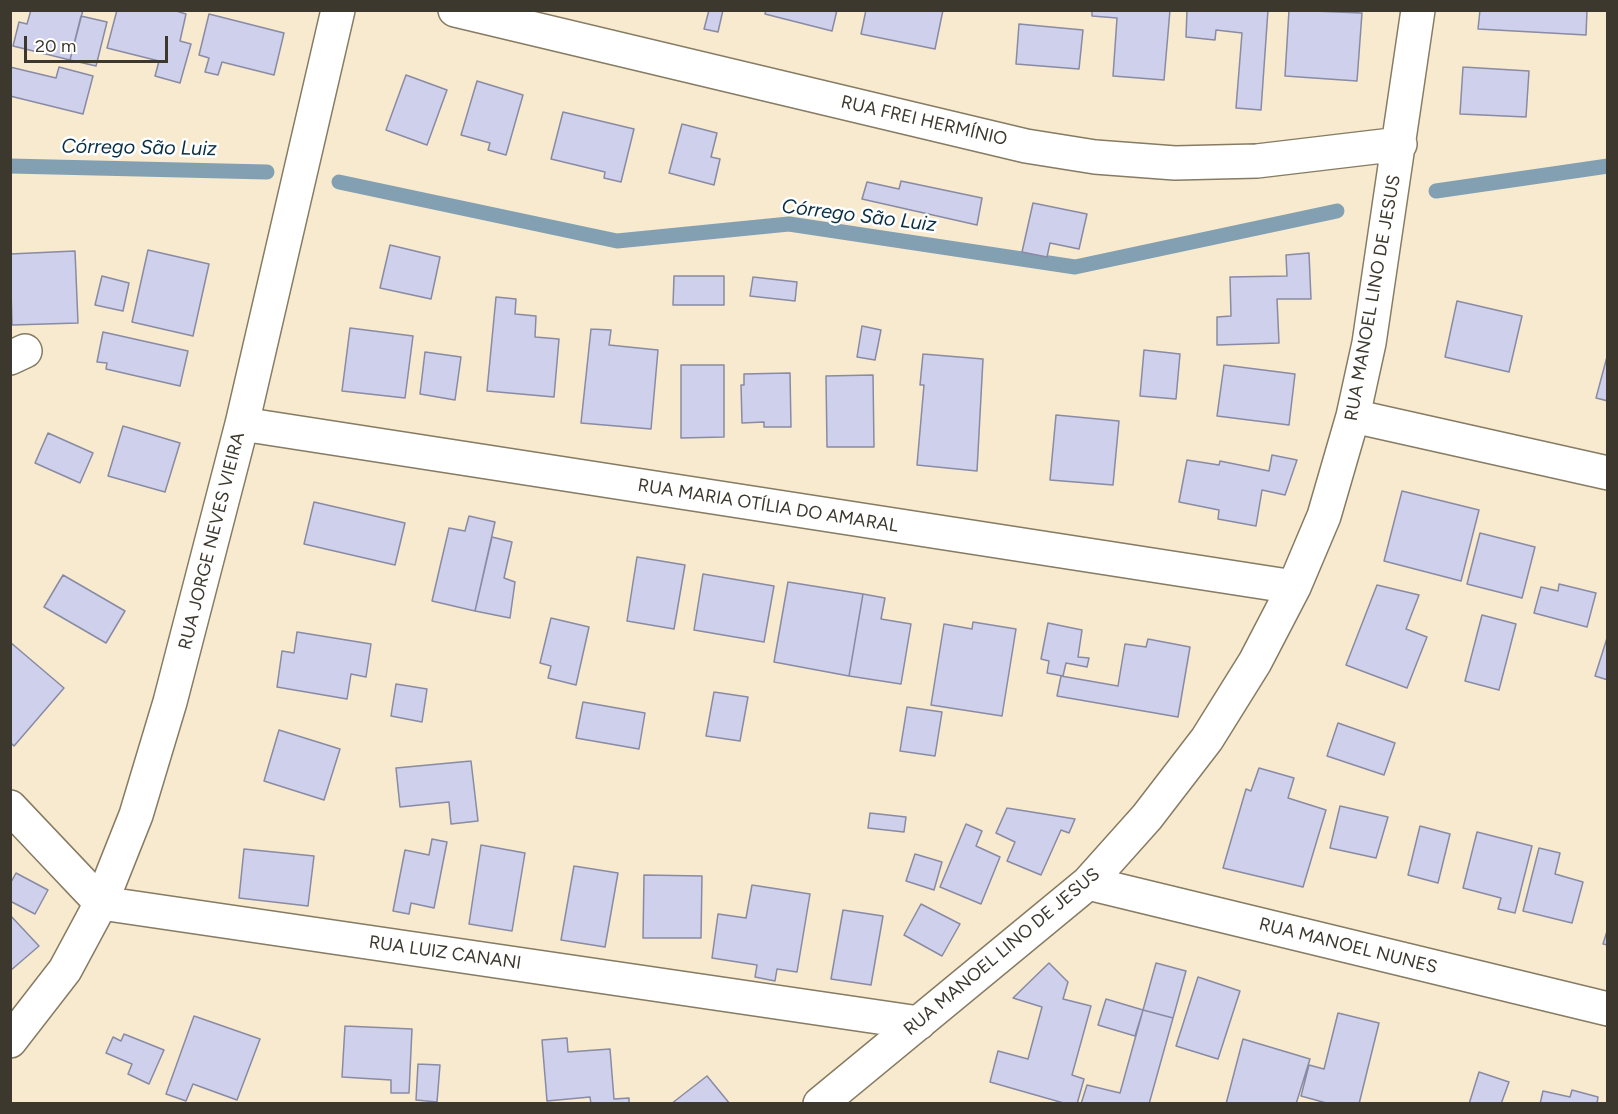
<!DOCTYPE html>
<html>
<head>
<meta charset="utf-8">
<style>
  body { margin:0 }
  #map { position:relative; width:1618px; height:1114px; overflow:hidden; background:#f7eacf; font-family:Figtree,sans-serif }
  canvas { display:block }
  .frame { position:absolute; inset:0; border:12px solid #3d382d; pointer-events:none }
  .scale { position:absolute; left:24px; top:36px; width:144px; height:27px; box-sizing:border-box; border:3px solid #3d382d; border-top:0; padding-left:8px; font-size:18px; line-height:21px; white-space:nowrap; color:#3d382d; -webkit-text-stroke:4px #fff; paint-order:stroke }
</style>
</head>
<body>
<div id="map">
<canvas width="1618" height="1114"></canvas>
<div class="frame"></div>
<div class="scale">20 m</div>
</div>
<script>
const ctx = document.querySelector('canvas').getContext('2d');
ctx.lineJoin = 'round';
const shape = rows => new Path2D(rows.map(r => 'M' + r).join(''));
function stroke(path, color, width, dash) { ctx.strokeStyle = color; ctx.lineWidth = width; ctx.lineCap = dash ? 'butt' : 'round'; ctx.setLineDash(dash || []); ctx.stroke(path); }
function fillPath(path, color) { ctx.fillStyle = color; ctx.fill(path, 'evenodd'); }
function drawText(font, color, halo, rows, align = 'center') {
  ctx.font = font + ' Figtree,sans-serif'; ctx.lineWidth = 5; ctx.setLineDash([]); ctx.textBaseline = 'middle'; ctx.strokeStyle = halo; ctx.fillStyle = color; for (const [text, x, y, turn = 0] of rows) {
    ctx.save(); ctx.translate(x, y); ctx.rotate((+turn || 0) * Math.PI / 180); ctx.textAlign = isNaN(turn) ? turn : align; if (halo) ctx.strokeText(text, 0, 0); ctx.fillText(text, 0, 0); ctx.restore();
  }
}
stroke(shape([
  [10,166,267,172],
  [339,182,617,241,789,224,1075,267,1337,211],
  [1436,191,1608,166]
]), '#83a0b3', 15);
const building = shape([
  [31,10,83,10,70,60,13,46,19,22,27,24,31,10],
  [117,10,173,10,186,14,180,41,191,44,180,83,155,76,159,61,107,48,117,10],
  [709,10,723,10,718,32,704,29,709,10],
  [766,10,837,10,832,31,765,14,766,10],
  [866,10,943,10,935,49,861,34,866,10],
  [1092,10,1170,10,1164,80,1113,76,1117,18,1092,16,1092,10],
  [1187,10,1268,10,1261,110,1236,108,1242,33,1216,30,1215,40,1186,37,1187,10],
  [1289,10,1362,13,1357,81,1285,76,1289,10],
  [1480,10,1587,10,1586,35,1478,29,1480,10],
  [209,14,284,33,274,75,222,62,218,75,205,72,209,58,199,55,209,14],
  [81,16,107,22,96,66,70,60,81,16],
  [1019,24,1083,30,1079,69,1016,64,1019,24],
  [10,67,56,78,59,67,93,76,83,114,10,96,10,67],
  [1463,67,1529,71,1526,117,1460,114,1463,67],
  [406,75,447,90,427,145,386,130,406,75],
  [477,81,523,95,506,155,488,150,490,143,461,135,477,81],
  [563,112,634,129,621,182,604,178,605,172,551,159,563,112],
  [682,124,717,133,711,157,720,159,714,185,669,173,682,124],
  [901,181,982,198,977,225,862,199,867,182,899,189,901,181],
  [1033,203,1087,214,1079,249,1050,243,1047,257,1022,252,1033,203],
  [390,245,440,257,431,299,380,288,390,245],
  [148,250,209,264,193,336,132,322,148,250],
  [75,251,78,323,12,325,10,254,75,251],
  [1309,253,1311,299,1277,299,1279,343,1217,345,1217,317,1231,316,1230,277,1287,276,1286,255,1309,253],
  [102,276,129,283,123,311,95,305,102,276],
  [674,276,724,276,724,305,673,305,674,276],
  [753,277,797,282,795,301,750,296,753,277],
  [496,297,516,299,515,314,536,316,535,337,559,339,554,397,487,391,496,297],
  [1457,301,1522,316,1509,372,1445,357,1457,301],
  [862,326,881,330,875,360,857,357,862,326],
  [350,328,413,336,405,398,342,391,350,328],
  [591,329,611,330,609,345,658,350,651,429,581,423,591,329],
  [103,332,188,351,180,386,106,369,107,363,97,362,103,332],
  [1144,350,1180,354,1176,399,1140,396,1144,350],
  [425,352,461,357,455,400,420,394,425,352],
  [1608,353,1608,401,1596,398,1608,353],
  [923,354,983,359,977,471,917,465,924,385,920,385,923,354],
  [681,365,724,365,724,437,681,438,681,365],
  [1224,365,1295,374,1289,425,1217,416,1224,365],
  [790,373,791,427,764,427,764,422,742,423,741,385,744,385,744,374,790,373],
  [873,375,874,447,827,447,826,376,873,375],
  [1056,415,1119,421,1113,485,1050,480,1056,415],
  [123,426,180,443,165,492,108,476,123,426],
  [48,433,93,453,80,483,35,463,48,433],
  [1272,455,1297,460,1285,495,1262,490,1256,526,1218,519,1219,510,1179,502,1187,460,1219,465,1220,461,1269,471,1272,455],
  [1402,491,1479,510,1461,581,1384,561,1402,491],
  [314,502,405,523,395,565,304,544,314,502],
  [469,516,495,522,475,611,432,601,449,528,465,531,469,516],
  [1480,533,1535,547,1522,598,1467,584,1480,533],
  [492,537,512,542,504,578,515,582,510,618,475,611,492,537],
  [637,557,685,565,674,629,627,621,637,557],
  [703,574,774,586,764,642,694,630,703,574],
  [63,575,125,611,106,643,44,607,63,575],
  [788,582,863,594,849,676,774,662,788,582],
  [1559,584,1596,593,1587,627,1534,613,1541,587,1558,591,1559,584],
  [1377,585,1419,595,1406,629,1427,637,1407,688,1346,665,1377,585],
  [863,594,885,598,881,619,911,624,901,684,849,676,863,594],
  [1482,615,1516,624,1499,690,1465,681,1482,615],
  [551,618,589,627,576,685,548,678,551,666,540,663,551,618],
  [973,622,1016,629,1002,716,931,705,944,624,972,629,973,622],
  [1048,623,1082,630,1078,657,1089,658,1087,667,1066,663,1063,676,1047,673,1049,661,1041,659,1048,623],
  [297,632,371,644,366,677,351,674,347,699,277,687,282,651,294,653,297,632],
  [1608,635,1608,680,1595,676,1608,635],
  [1148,639,1190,647,1178,717,1057,696,1061,676,1118,686,1125,644,1146,647,1148,639],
  [10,642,64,688,14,746,10,742,10,642],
  [396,684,427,689,422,722,391,716,396,684],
  [714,692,748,697,740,741,706,736,714,692],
  [583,702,645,713,639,749,576,738,583,702],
  [907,707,942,712,935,756,900,751,907,707],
  [1338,723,1395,743,1384,775,1327,756,1338,723],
  [279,730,340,749,324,800,264,781,279,730],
  [471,761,478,821,451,824,449,802,400,807,396,768,471,761],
  [1259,768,1294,778,1288,798,1326,810,1303,887,1223,868,1246,789,1251,791,1259,768],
  [1340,806,1388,817,1376,858,1330,848,1340,806],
  [1007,808,1075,819,1069,833,1061,830,1041,875,1007,861,1015,842,996,833,1007,808],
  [870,813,906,817,904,832,868,828,870,813],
  [966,824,982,831,976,846,1000,857,981,904,940,887,966,824],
  [1420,826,1450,834,1438,883,1408,875,1420,826],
  [1477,832,1532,846,1515,913,1498,909,1501,898,1463,888,1477,832],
  [432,839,447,842,434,908,411,903,409,914,393,911,405,850,429,855,432,839],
  [481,845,525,853,512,931,469,924,481,845],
  [1539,848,1560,853,1555,874,1583,882,1572,923,1523,911,1539,848],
  [244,849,314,856,308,906,239,898,244,849],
  [915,854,942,862,934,890,906,881,915,854],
  [574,866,618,873,605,947,561,940,574,866],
  [16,873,48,890,35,914,10,901,10,884,16,873],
  [644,875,702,876,701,938,643,938,644,875],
  [752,885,810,894,797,972,777,969,775,981,755,977,757,965,712,958,718,914,746,918,752,885],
  [921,904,960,924,942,956,904,935,921,904],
  [843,910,883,916,871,985,831,979,843,910],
  [10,915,39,946,10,971,10,915],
  [1608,928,1608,945,1603,944,1608,928],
  [1049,963,1068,982,1063,999,1091,1006,1072,1075,1084,1079,1077,1104,1067,1104,990,1082,998,1051,1028,1059,1042,1007,1013,998,1049,963],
  [1156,963,1186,971,1173,1018,1143,1010,1156,963],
  [1198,977,1240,991,1218,1059,1176,1046,1198,977],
  [1106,999,1143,1010,1135,1036,1098,1025,1106,999],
  [1143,1010,1173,1018,1149,1104,1081,1104,1087,1085,1120,1093,1143,1010],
  [1338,1013,1379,1023,1359,1104,1330,1104,1301,1096,1309,1065,1324,1069,1338,1013],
  [194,1016,260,1039,237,1100,193,1084,186,1101,166,1094,194,1016],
  [345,1026,412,1029,409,1093,391,1093,391,1080,342,1077,345,1026],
  [124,1034,164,1050,149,1084,128,1074,132,1064,106,1053,113,1037,121,1041,124,1034],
  [567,1038,568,1052,610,1049,614,1099,629,1098,629,1104,591,1104,590,1097,547,1101,542,1040,567,1038],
  [1243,1039,1310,1059,1296,1104,1226,1104,1243,1039],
  [418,1064,440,1065,437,1102,416,1100,418,1064],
  [1479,1072,1509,1082,1501,1104,1469,1104,1479,1072],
  [707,1076,730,1104,671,1104,707,1076],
  [1572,1090,1598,1097,1597,1104,1540,1104,1543,1091,1570,1097,1572,1090]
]);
fillPath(building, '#cfd0eb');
stroke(building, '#898aa3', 1.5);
const minor = shape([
  [455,10,1026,146,1095,157,1175,163,1257,161,1400,144],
  [10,358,25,351],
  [1353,416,1608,473],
  [242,424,1294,587],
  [10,807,101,903,919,1023],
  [1088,883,1608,1009],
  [10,1041,65,970,101,903,136,815,170,702,242,424,338,10],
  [820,1104,1088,883,1147,817,1207,739,1255,662,1294,587,1324,516,1353,416,1369,343,1418,10]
]);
stroke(minor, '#867b63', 36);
stroke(minor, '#fff', 33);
drawText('18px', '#3d382d', '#fff', [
  ["RUA FREI HERMÍNIO",924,121,13],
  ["RUA MANOEL LINO DE JESUS",1373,298,-80],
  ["RUA MARIA OTÍLIA DO AMARAL",768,506,9],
  ["RUA JORGE NEVES VIEIRA",212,541,-76],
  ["RUA MANOEL NUNES",1348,946,14],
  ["RUA MANOEL LINO DE JESUS",1002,952,-40],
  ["RUA LUIZ CANANI",445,953,8]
]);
drawText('italic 20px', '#0a2f44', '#fff', [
  ["Córrego São Luiz",139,148,1],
  ["Córrego São Luiz",859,216,7]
]);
</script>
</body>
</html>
